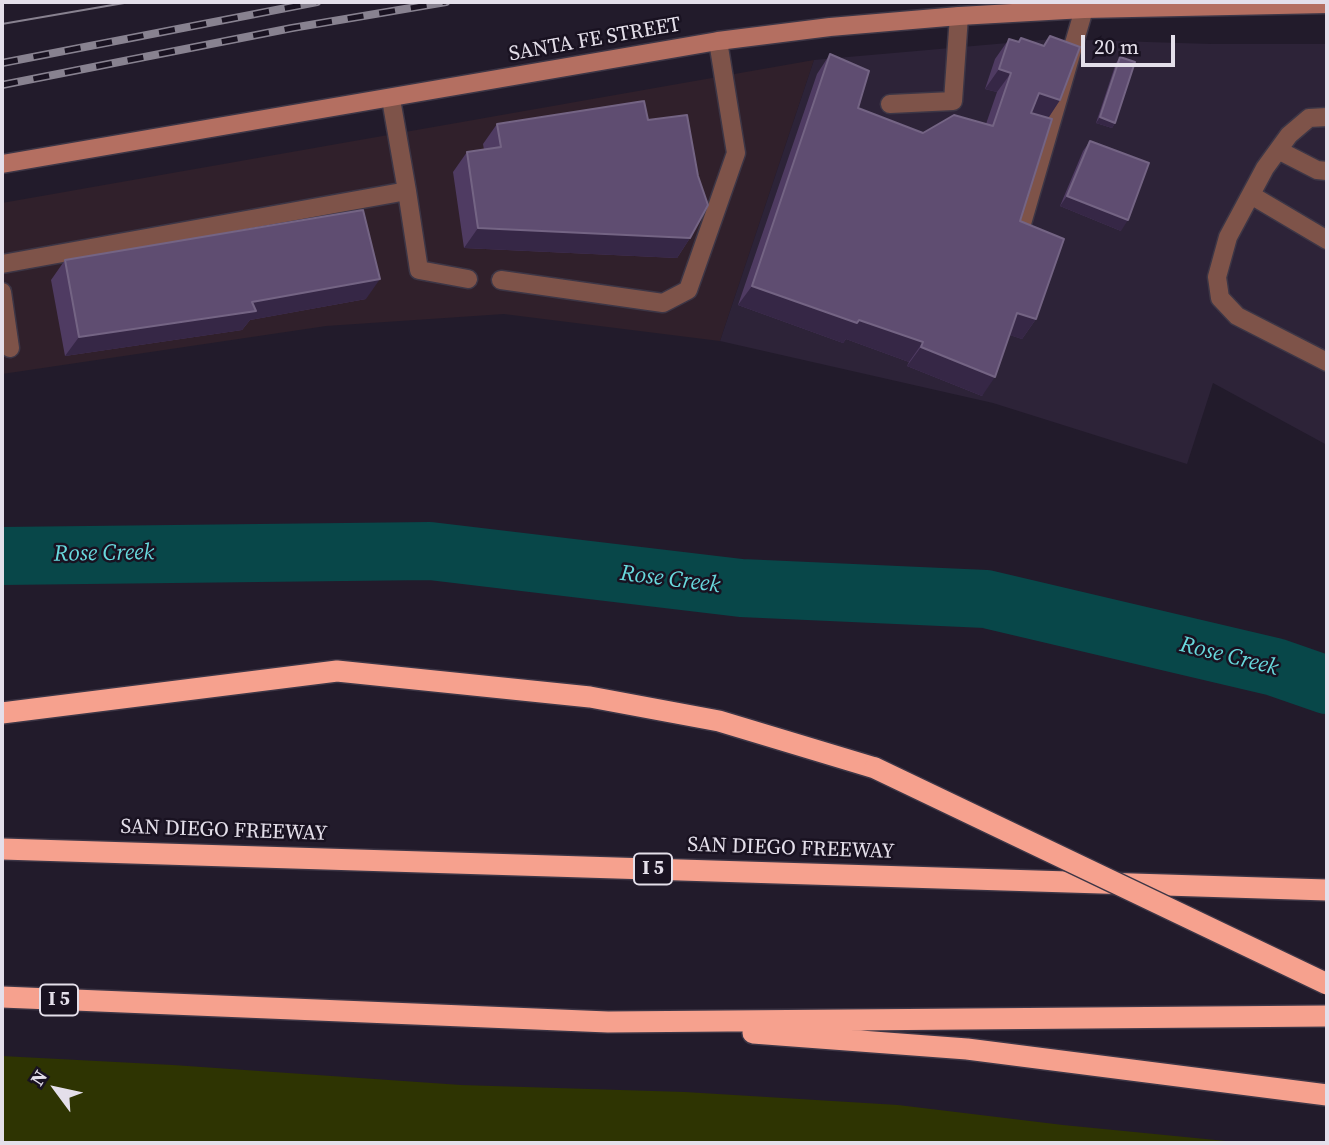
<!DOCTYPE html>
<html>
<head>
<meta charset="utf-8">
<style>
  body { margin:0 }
  #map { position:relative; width:1329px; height:1145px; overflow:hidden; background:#221b2b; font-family:"Source Serif 4",serif }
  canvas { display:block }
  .frame { position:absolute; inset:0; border:4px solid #e4dfea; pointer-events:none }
  .north { position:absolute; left:21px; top:1054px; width:70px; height:70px; -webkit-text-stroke:5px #191221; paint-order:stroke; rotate:303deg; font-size:19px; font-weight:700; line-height:28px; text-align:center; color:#e4dfea }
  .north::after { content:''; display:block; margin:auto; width:24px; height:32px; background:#e4dfea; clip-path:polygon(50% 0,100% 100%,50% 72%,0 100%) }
  .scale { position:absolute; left:1081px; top:35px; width:94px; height:32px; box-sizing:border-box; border:4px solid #e4dfea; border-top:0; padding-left:9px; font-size:21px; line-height:24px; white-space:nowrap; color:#e4dfea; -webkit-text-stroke:5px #191221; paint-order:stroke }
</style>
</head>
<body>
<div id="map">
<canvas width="1329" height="1145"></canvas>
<div class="frame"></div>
<div class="north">N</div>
<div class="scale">20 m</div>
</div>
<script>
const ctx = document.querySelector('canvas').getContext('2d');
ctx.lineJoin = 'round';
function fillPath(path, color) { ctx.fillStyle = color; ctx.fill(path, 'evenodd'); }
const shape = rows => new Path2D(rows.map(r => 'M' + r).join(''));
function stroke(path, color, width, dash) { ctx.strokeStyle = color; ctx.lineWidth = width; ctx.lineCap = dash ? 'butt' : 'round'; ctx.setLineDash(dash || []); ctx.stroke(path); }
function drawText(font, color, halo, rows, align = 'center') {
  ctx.font = font + ' "Source Serif 4",serif'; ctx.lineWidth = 5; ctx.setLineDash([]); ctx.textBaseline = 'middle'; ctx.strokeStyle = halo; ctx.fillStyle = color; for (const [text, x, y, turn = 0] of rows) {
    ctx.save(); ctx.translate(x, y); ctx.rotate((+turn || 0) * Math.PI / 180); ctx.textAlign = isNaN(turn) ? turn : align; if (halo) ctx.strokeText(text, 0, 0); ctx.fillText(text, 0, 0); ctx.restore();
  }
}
fillPath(shape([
  [814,60,720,341,504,314,326,326,2,374,2,203]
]), '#30202b');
fillPath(shape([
  [1053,39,1211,44,1327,44,1327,445,1213,383,1187,464,993,403,720,341,814,60]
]), '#2d2338');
fillPath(shape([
  [2,1056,173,1065,461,1085,685,1092,898,1105,1063,1125,1246,1143,2,1143]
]), '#2e3402');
stroke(shape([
  [2,556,430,551,741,588,986,599,1275,667,1327,685]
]), '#084749', 58);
const lane = shape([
  [890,104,953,101,959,16],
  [1327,117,1309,118,1289,135,1265,168,1228,237,1217,277,1220,298,1237,316,1327,362],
  [1278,150,1317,170,1327,171],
  [407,191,419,270,468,279],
  [1251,195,1327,240],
  [1021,227,1084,9],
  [2,264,407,191,391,99],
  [501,280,663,303,688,290,736,153,718,41],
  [2,292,10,348]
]);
const secondary = shape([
  [2,164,718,41,830,27,959,16,1084,9,1327,4]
]);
const highway = shape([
  [2,713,337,671,590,697,719,721,875,768],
  [2,849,1327,890],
  [2,997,608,1022,1327,1016],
  [753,1033,967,1049,1327,1095]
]);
stroke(lane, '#3d3646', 21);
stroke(secondary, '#3d3646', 21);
stroke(highway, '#3d3646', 24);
stroke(lane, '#7e5349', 18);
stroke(secondary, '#b46f61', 18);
stroke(highway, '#f6a18e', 21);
stroke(shape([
  [2,2,4,2],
  [2,24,130,2]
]), '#888290', 2);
const rail = shape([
  [2,63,317,2],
  [2,85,292,28,446,2]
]);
stroke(rail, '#888290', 8);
stroke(rail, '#191221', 5, [16]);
const highwayBridge = shape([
  [875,768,1327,984]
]);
stroke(highwayBridge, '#3d3646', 24, []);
stroke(highwayBridge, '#f6a18e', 21);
fillPath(shape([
  [1050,36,1060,100,1048,118,1020,221,1036,319,1022,339,1010,335,982,396,907,366,909,362,846,339,843,343,738,305,817,74,830,54,858,108,923,133,986,124,997,92,985,89,995,59,1009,39,1018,42,1021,38,1043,46],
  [1120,57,1115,123,1112,128,1096,123,1116,63],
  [648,120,690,238,677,258,464,248,453,172,467,152,484,150,483,144,497,124],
  [1090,141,1121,231,1060,206,1083,151],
  [65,260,366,299,250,320,242,330,65,356,51,280]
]), '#4f3b62');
fillPath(shape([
  [999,69,1011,73,997,92,985,89],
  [1039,93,1060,100,1047,120,1025,112],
  [1100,117,1115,123,1112,128,1096,123],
  [1067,196,1128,220,1121,231,1060,206],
  [478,228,690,238,677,258,464,248],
  [380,279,366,299,250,320,242,330,65,356,79,337,252,302],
  [752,286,859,320,923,342,909,362,846,339,843,343,738,305],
  [1017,313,1036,319,1022,339,1003,333],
  [921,347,995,377,982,396,907,366]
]), '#362746');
const building = shape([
  [1050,36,1080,47,1060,100,1039,93,1031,113,1052,119,1020,221,1064,239,1036,319,1017,313,995,377,921,347,923,342,859,320,857,323,752,286,830,54,869,71,858,108,923,133,954,115,993,126,1011,73,999,69,1009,39,1019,42,1021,38,1044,46,1050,36],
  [1120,57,1135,62,1115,123,1100,117,1120,57],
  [644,101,648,120,687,115,698,176,708,205,690,238,478,228,467,152,501,147,497,124,644,101],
  [1090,141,1149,163,1128,220,1067,196,1090,141],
  [363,210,380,279,252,302,256,311,79,337,65,260,363,210]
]);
fillPath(building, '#5f4d71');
stroke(building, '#746484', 2);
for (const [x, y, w] of [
  [653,869,38],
  [59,1000,38]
]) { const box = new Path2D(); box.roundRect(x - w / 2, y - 15.5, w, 31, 5); ctx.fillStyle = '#191221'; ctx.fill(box); stroke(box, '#e4dfea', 2); }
drawText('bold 19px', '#e4dfea', null, [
  ["I 5",653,869],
  ["I 5",59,1000]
]);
drawText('21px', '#e4dfea', '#191221', [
  ["SANTA FE STREET",595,40,-10],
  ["SAN DIEGO FREEWAY",224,831,2],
  ["SAN DIEGO FREEWAY",791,849,2]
]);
drawText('italic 23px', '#68d9dd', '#191221', [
  ["Rose Creek",104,554,-1],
  ["Rose Creek",670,580,7],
  ["Rose Creek",1229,657,14]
]);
</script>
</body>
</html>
